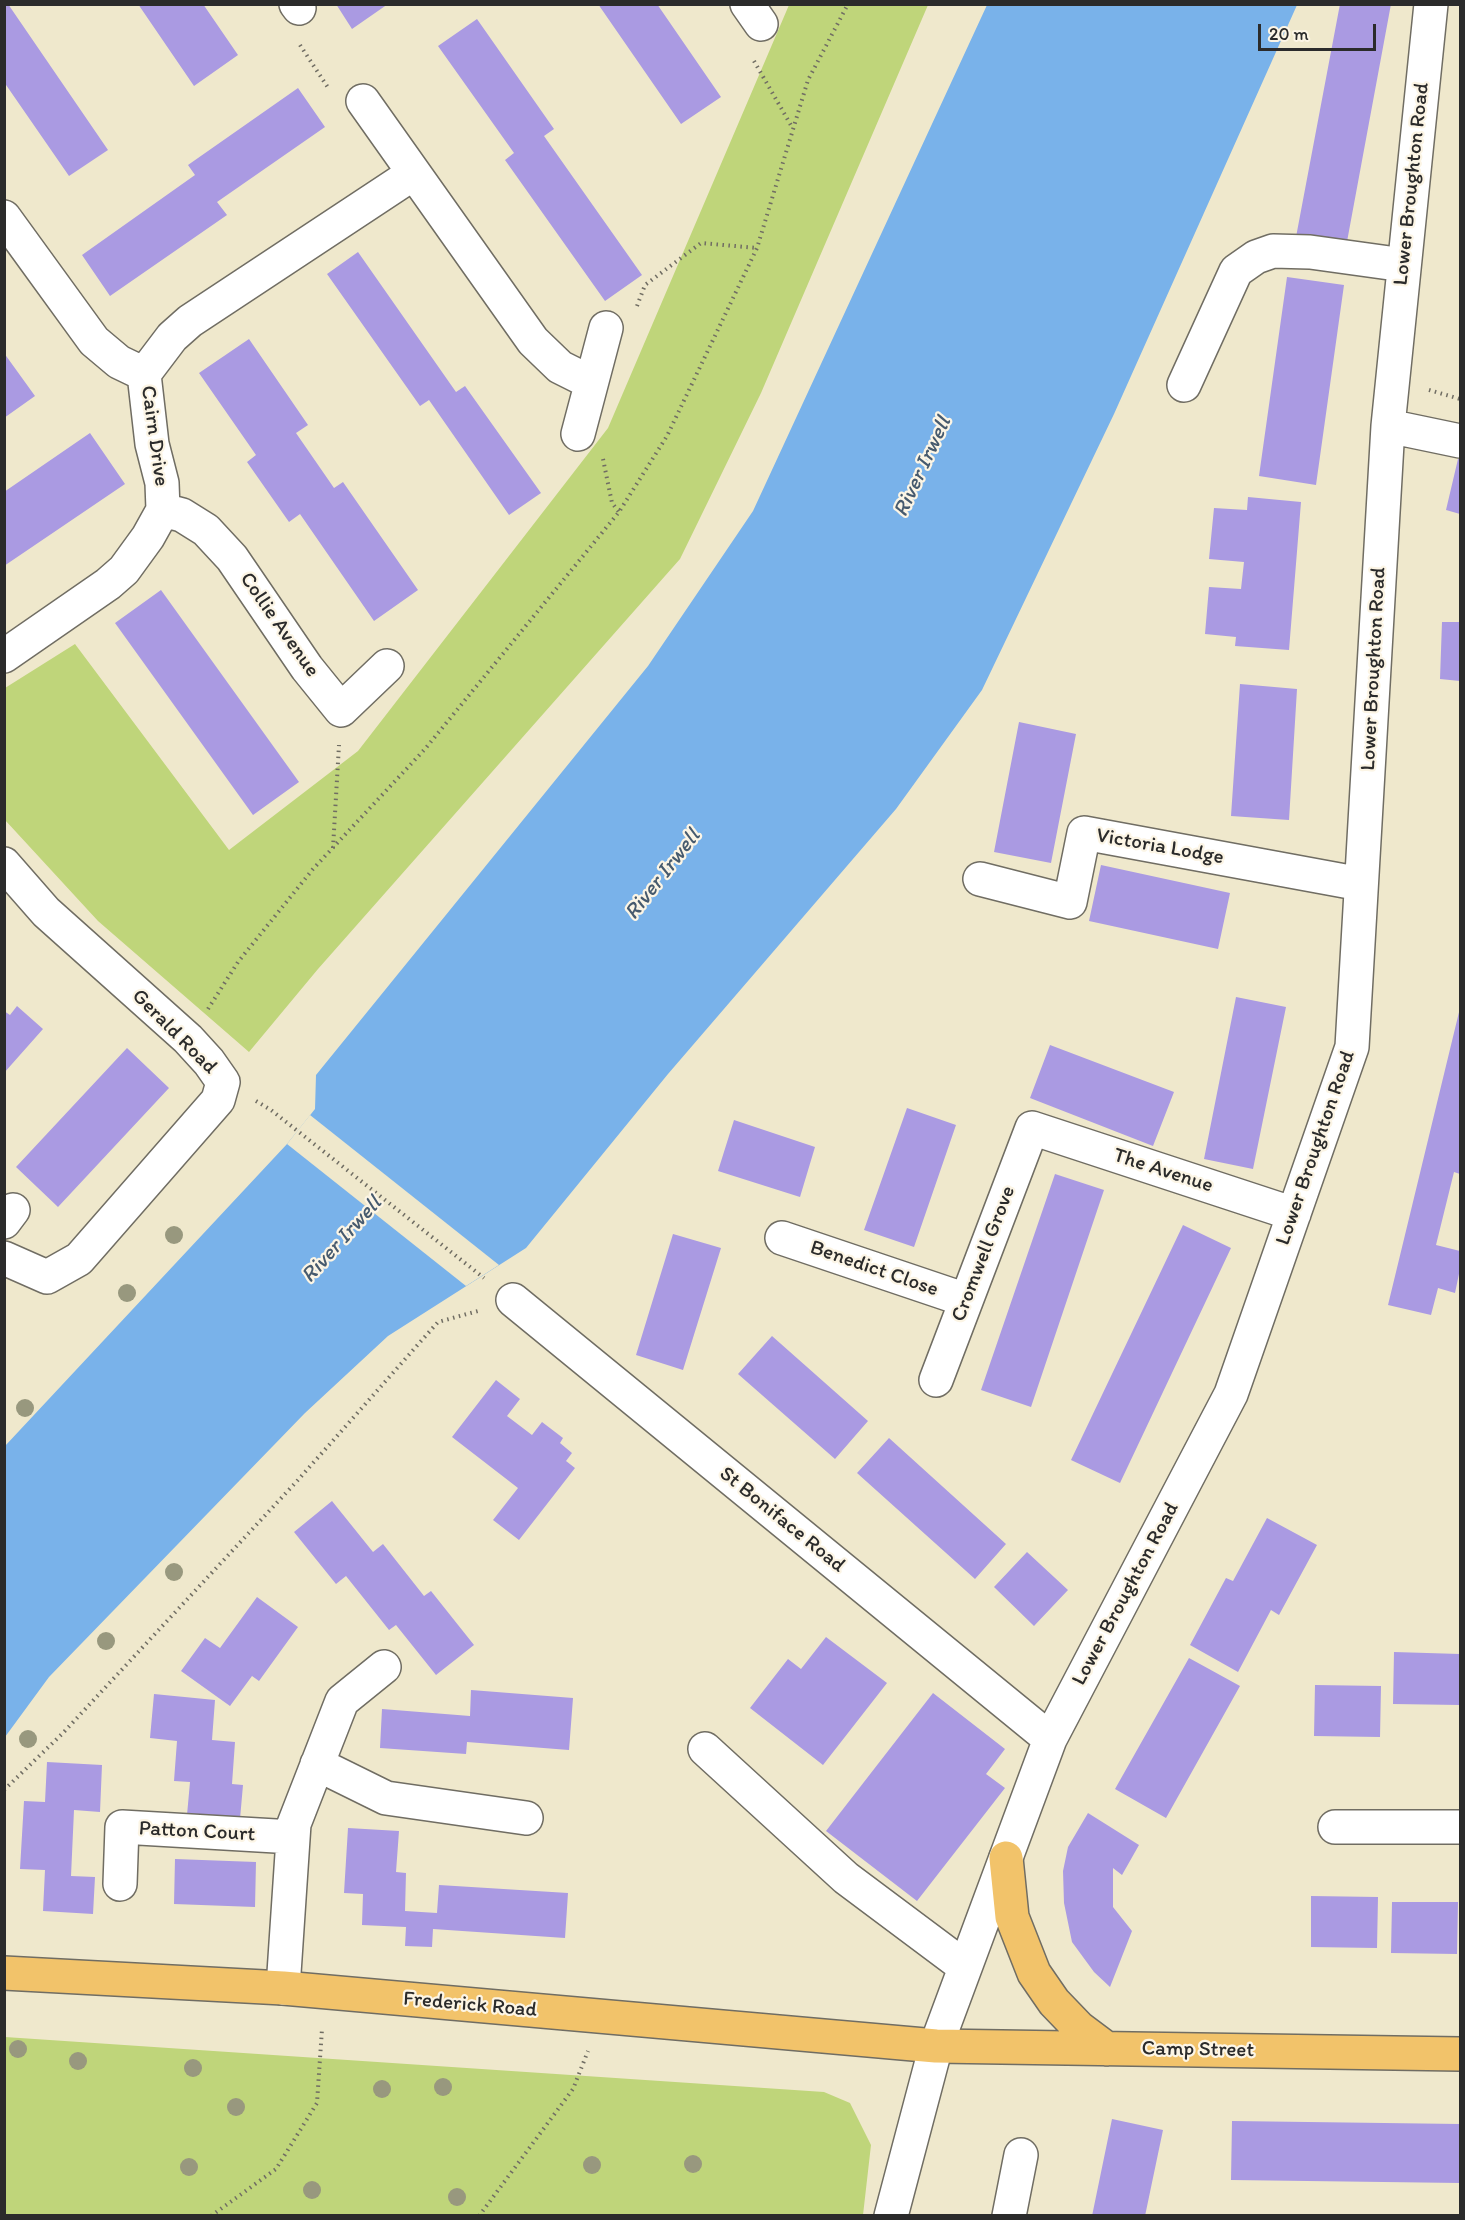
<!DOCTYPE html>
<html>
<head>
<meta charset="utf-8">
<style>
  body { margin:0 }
  #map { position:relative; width:1465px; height:2220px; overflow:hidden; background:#efe8cc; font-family:Itim,sans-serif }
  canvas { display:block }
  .frame { position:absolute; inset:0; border:6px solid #2b2b2b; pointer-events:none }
  .scale { position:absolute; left:1258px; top:24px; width:118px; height:27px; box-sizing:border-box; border:3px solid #2b2b2b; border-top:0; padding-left:8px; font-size:18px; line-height:21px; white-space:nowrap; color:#2b2b2b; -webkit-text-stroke:4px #fcf5e5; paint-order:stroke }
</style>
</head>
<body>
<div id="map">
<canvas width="1465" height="2220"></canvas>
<div class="frame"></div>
<div class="scale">20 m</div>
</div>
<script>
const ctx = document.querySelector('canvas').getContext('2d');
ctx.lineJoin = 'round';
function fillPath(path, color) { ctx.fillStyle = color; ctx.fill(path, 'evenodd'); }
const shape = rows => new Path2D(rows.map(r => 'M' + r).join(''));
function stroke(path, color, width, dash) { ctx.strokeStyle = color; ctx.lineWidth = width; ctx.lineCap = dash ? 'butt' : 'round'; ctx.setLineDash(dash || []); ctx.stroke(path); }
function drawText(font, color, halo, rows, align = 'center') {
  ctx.font = font + ' Itim,sans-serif'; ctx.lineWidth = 4.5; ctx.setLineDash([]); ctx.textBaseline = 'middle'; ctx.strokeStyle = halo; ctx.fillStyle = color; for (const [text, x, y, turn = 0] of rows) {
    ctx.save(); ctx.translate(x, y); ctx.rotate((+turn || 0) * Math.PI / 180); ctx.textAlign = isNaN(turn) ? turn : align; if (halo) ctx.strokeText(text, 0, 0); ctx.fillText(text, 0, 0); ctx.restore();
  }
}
fillPath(shape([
  [789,5,928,5,761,393,680,559,318,969,249,1052,98,921,5,820,5,688,75,644,229,850,358,751,608,428],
  [5,2037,824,2092,850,2103,871,2145,863,2215,5,2215]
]), '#bfd57a');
fillPath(shape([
  [987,5,1297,5,1114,414,982,690,896,809,668,1074,526,1248,388,1336,305,1413,49,1677,5,1737,5,1446,287,1144,315,1109,316,1075,648,666,753,511]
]), '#79b2ea');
fillPath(shape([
  [310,1115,499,1265,466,1286,287,1144]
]), '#efe8cc');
fillPath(shape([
  [4,4,8,4,108,150,69,176,4,82],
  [138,4,203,4,238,55,194,86],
  [336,4,388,4,352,29],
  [598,4,657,4,721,97,681,124],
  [1340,4,1391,4,1346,247,1296,237],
  [477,19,554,129,544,136,642,275,605,301,505,160,514,153,438,46],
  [298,88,325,127,217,202,227,215,110,296,82,255,195,175,188,165],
  [358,252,456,392,465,386,541,493,509,515,429,400,420,406,327,274],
  [1287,277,1344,285,1316,485,1259,476],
  [249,339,308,425,296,433,334,488,343,482,418,590,374,621,300,514,289,522,247,462,256,455,199,373],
  [4,353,35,396,4,418],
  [90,433,125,484,4,566,4,492],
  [1458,459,1460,459,1460,514,1446,510],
  [1248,497,1301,502,1289,650,1235,646,1236,637,1205,634,1209,587,1241,589,1244,562,1209,559,1214,508,1247,510],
  [161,590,299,782,253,815,115,623],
  [1442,622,1460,622,1460,681,1440,679],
  [1240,684,1297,689,1289,820,1231,816],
  [1019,722,1076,734,1051,863,994,852],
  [1101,865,1230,893,1218,949,1089,921],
  [1236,997,1286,1007,1253,1169,1204,1159],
  [17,1006,43,1029,4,1073,4,1011,10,1015],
  [1460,1008,1460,1174,1454,1172,1436,1245,1460,1251,1460,1269,1455,1293,1438,1288,1431,1315,1388,1305],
  [1050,1045,1174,1092,1153,1146,1030,1098],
  [127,1048,169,1088,58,1207,16,1167],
  [907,1108,956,1125,914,1247,864,1230],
  [734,1120,815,1147,800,1197,718,1171],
  [1055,1174,1104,1190,1031,1407,981,1390],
  [1183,1225,1231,1248,1120,1483,1071,1460],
  [673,1234,721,1248,683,1370,636,1355],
  [772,1336,868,1421,835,1459,738,1374],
  [496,1380,520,1399,507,1416,532,1435,542,1422,563,1438,560,1443,572,1453,566,1461,575,1468,519,1540,493,1520,518,1488,452,1437],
  [889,1438,1006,1544,975,1579,857,1473],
  [332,1501,373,1552,383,1544,424,1596,431,1591,474,1645,436,1675,396,1625,389,1630,346,1576,336,1584,294,1532],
  [1267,1518,1317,1545,1279,1615,1271,1610,1238,1672,1190,1645,1226,1578,1233,1581],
  [1027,1552,1068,1590,1034,1626,994,1587],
  [257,1597,298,1627,259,1681,252,1676,230,1706,181,1671,205,1638,220,1648],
  [826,1637,887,1683,823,1765,750,1708,788,1659,801,1669],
  [1394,1652,1460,1654,1460,1705,1393,1704],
  [1189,1658,1240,1686,1166,1818,1115,1789],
  [1315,1685,1381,1686,1380,1737,1314,1736],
  [471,1690,573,1698,569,1750,467,1742,466,1754,380,1748,382,1709,470,1716],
  [933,1693,1005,1749,986,1774,1005,1788,917,1901,826,1831],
  [154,1694,215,1700,212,1740,235,1742,232,1784,243,1785,240,1819,187,1815,190,1782,174,1781,177,1741,150,1738],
  [47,1762,102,1765,100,1812,74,1810,71,1876,95,1877,93,1914,43,1911,45,1870,20,1869,24,1801,45,1802],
  [1088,1813,1139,1845,1122,1875,1113,1868,1113,1907,1132,1931,1110,1987,1094,1972,1072,1942,1064,1903,1063,1871,1068,1847],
  [348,1828,399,1831,396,1872,406,1873,405,1911,437,1913,439,1885,568,1893,565,1938,433,1929,432,1947,405,1946,406,1927,362,1925,363,1894,344,1893],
  [175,1859,256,1862,255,1907,174,1904],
  [1311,1896,1378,1897,1377,1948,1311,1947],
  [1392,1902,1458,1902,1457,1954,1391,1953],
  [1112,2119,1163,2130,1145,2216,1092,2216],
  [1232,2121,1460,2124,1460,2183,1231,2180]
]), '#aa9ae2');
const minor = shape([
  [296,4,299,8],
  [747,4,761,24],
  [363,101,414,173],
  [4,217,94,341,119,362,144,374],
  [1184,385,1236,271,1256,257,1273,251,1310,252,1404,265],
  [1388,426,1460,441],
  [578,434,606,328],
  [163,510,182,515,206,530,232,558,307,668,341,710,387,666],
  [4,656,108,584,124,570,148,537,163,510,162,483,152,444,144,374,172,337,190,321,414,173,533,341,560,367,590,382],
  [4,864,46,912,188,1039,209,1062,223,1082,218,1100,79,1259,47,1277,4,1258],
  [980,879,1070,902,1084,833,1361,884],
  [4,1222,13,1210],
  [782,1238,966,1300],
  [513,1300,1050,1739],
  [936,1380,1032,1128,1294,1214],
  [705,1749,846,1878,965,1967],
  [317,1764,386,1798,526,1818],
  [1335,1827,1460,1827],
  [120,1884,122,1827,293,1837],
  [283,1988,294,1824,342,1701,384,1667],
  [891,2216,936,2046,1050,1739,1231,1394,1352,1047,1388,426,1431,4],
  [1009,2216,1021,2155]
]);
const major = shape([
  [1006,1858,1012,1917,1034,1973,1054,2002,1079,2028,1107,2049],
  [4,1973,283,1988,936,2046,1460,2054]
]);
stroke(minor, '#706d63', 36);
stroke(major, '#706d63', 36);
stroke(shape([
  [300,45,329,89],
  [754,61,792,127],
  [637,306,645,285,701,243,757,248],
  [1429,390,1460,399],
  [603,459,612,503,619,512],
  [333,848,339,745],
  [208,1009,238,962,313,869,425,749,619,512,667,436,757,248,808,80,848,4],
  [256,1101,271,1110,484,1278],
  [4,1790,63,1733,298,1480,438,1322,478,1311],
  [211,2216,276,2169,317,2103,322,2029],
  [479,2216,573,2089,588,2051]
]), '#706d63', 4, [1.5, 4.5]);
stroke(minor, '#fff', 33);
stroke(major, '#f2c36a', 33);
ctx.fillStyle = '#98987e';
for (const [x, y] of [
  [174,1235],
  [127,1293],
  [25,1408],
  [174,1572],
  [106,1641],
  [28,1739],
  [18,2049],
  [78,2061],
  [193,2068],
  [443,2087],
  [382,2089],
  [236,2107],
  [693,2164],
  [592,2165],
  [189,2167],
  [312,2190],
  [457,2197]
]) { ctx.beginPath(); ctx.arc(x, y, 9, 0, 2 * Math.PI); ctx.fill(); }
drawText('21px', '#2b2b2b', '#fcf5e5', [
  ["Lower Broughton Road",1412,184,-84],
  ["Cairn Drive",154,436,82],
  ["Collie Avenue",279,625,55],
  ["Lower Broughton Road",1374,669,-87],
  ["Victoria Lodge",1160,847,10],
  ["Gerald Road",174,1032,45],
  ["Lower Broughton Road",1316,1148,-71],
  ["The Avenue",1163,1171,18],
  ["Cromwell Grove",984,1254,-69],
  ["Benedict Close",874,1269,19],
  ["St Boniface Road",782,1520,39],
  ["Lower Broughton Road",1126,1594,-62],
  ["Patton Court",197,1832,3],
  ["Frederick Road",470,2005,5],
  ["Camp Street",1198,2050,1]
]);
drawText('italic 22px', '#465a6e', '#fcf5e5', [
  ["River Irwell",923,467,-65],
  ["River Irwell",663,875,-52],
  ["River Irwell",342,1240,-48]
]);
</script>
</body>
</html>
